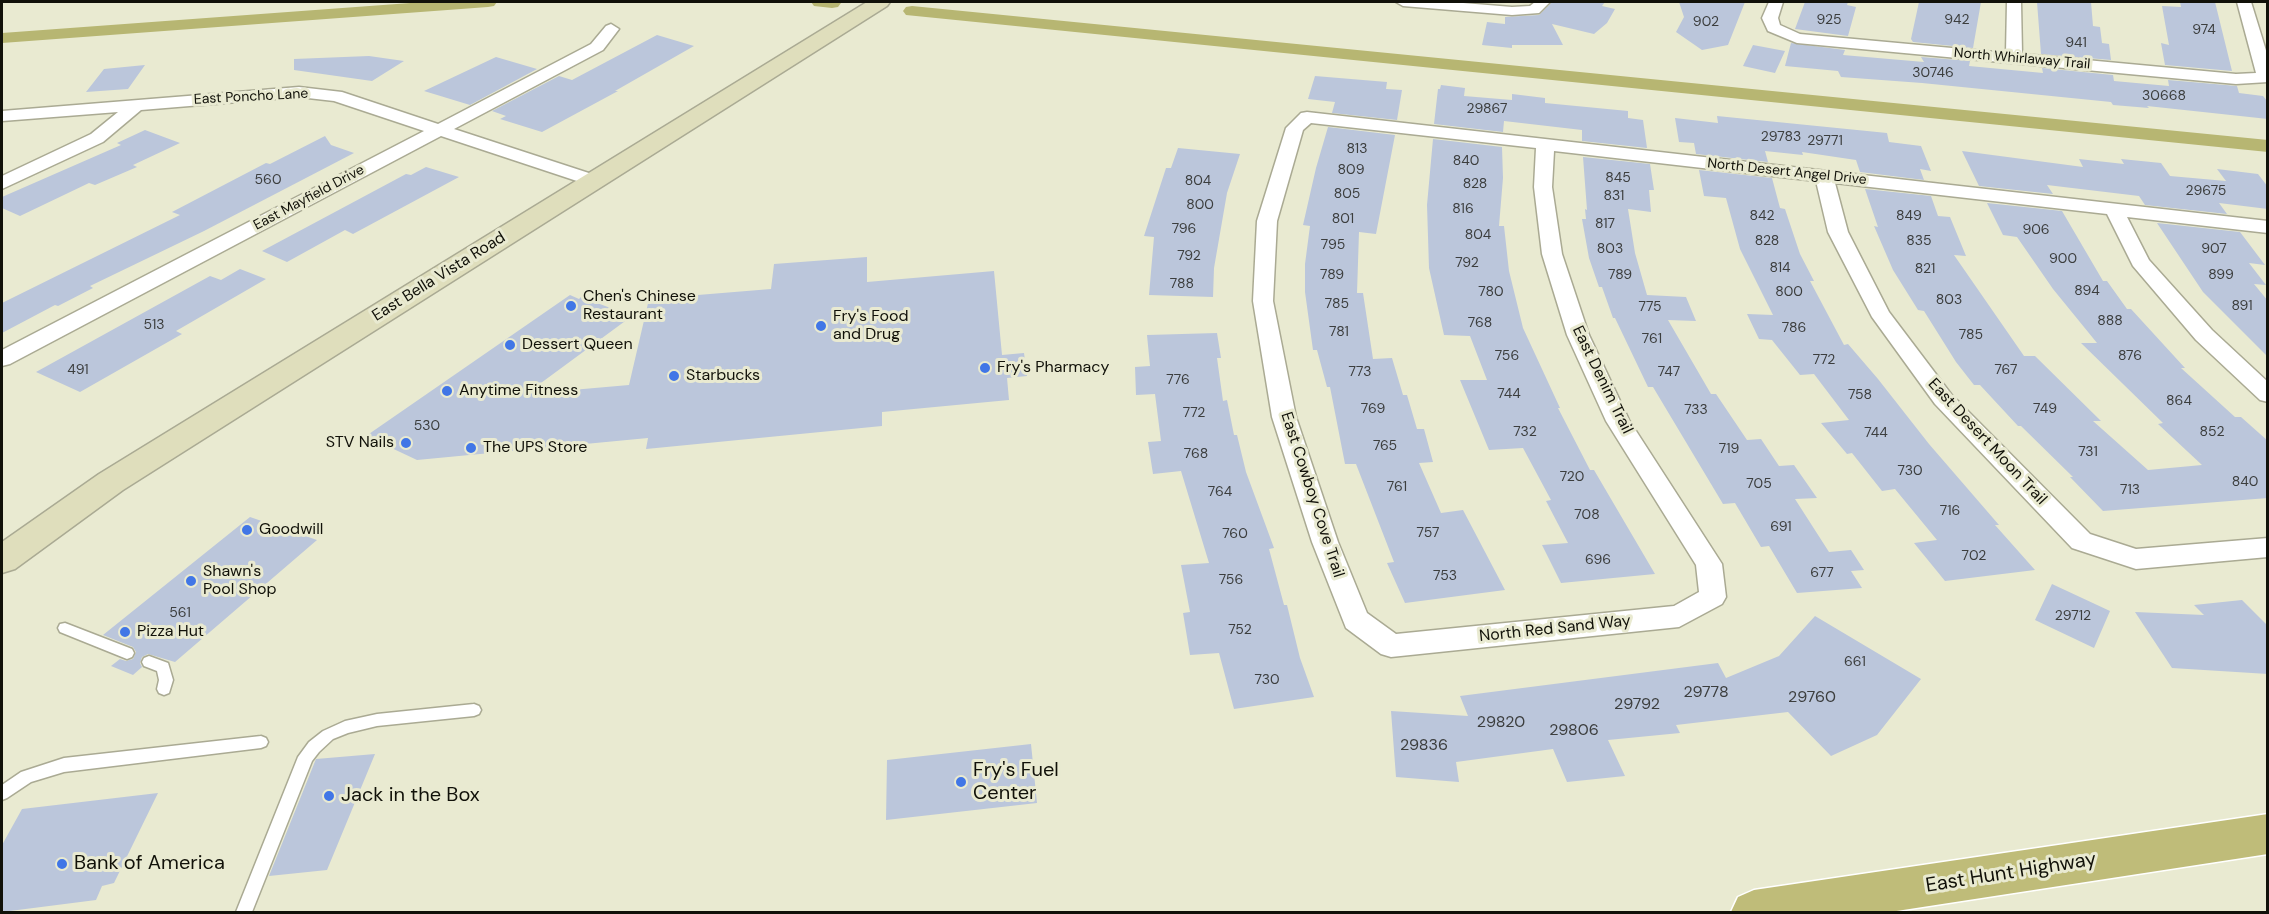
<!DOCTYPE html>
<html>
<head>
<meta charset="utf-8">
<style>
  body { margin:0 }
  #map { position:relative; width:2269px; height:914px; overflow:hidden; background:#e9ead1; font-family:"DM Sans",sans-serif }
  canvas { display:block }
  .frame { position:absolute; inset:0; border:3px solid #111109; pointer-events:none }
</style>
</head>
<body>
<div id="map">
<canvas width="2269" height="914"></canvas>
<div class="frame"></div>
</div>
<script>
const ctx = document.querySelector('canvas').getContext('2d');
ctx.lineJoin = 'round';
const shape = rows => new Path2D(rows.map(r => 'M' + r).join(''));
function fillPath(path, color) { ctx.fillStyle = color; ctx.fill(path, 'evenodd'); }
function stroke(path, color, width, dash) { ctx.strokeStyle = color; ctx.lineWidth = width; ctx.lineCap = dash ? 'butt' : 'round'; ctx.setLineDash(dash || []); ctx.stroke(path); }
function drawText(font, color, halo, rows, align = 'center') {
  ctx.font = font + ' "DM Sans",sans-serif'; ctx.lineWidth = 6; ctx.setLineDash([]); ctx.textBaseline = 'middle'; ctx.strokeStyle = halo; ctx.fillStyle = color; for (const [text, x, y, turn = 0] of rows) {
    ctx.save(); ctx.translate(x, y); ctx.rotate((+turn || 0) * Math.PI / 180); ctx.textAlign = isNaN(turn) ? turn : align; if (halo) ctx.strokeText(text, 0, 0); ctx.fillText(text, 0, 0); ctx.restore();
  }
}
fillPath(shape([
  [424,2,497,2,494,6,488,7,2,43,2,33,424,2],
  [811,2,840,2,841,3,838,7,832,8,814,6,811,2],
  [912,6,2268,140,2268,152,906,15,903,11,906,7,912,6]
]), '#b7b672');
fillPath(shape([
  [1552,2,1605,2,1602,6,1615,9,1607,23,1594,34,1552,24,1563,45,1512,45,1512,48,1482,45,1487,22,1505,24,1505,17,1539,15],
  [1679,2,1745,2,1728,45,1702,50,1676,32,1684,17],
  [1805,2,1848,2,1847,5,1856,7,1848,36,1795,29],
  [1919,2,1981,2,1973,48,1913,42,1911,39],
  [2037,2,2091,2,2093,26,2100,27,2102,43,2109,44,2111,60,2041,54],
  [2180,2,2215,2,2232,71,2165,65,2161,43,2169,45,2162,6,2181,7],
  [657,35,694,46,615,91,618,91,542,132,500,119,506,116,492,111,559,76,572,80],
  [1791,43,1845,50,1843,55,1924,62,1921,57,1970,61,1969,66,2043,73,2042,68,2113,75,2114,81,2169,86,2168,80,2237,86,2239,93,2263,96,2268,102,2268,119,2147,106,2149,108,2113,105,2111,102,1922,83,1841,77,1838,71,1785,66],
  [1753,45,1785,51,1775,73,1743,66],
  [369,56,404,61,372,81,294,70,294,59],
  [496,57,537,69,470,105,424,91],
  [145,65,128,89,86,92,104,69],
  [1315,76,1387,82,1386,89,1402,90,1397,120,1332,113,1335,102,1308,99],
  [1441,85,1465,88,1464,96,1512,100,1512,94,1545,98,1545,103,1628,111,1628,118,1643,120,1647,148,1582,141,1582,130,1504,121,1503,132,1434,124,1438,89,1440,89],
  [1717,116,1887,133,1889,142,1921,146,1931,171,1920,169,1924,180,1860,172,1856,160,1802,152,1803,155,1765,151,1768,162,1696,154,1694,143,1679,142,1675,118,1718,123],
  [1328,127,1395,135,1376,234,1359,232,1357,293,1363,293,1373,359,1392,358,1403,395,1407,395,1417,429,1424,429,1433,462,1419,463,1441,513,1463,510,1505,590,1405,603,1387,563,1394,562,1356,464,1345,464,1330,387,1327,387,1317,350,1313,350,1305,292,1305,264,1310,226,1303,225,1316,168],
  [145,130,180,143,133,165,137,167,95,185,89,183,20,216,2,208,2,197,121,145,117,143],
  [325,136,331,145,354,153,204,231,90,286,93,288,58,306,55,305,2,333,2,303,180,215,172,212,266,163,270,164],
  [1433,139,1502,147,1503,178,1499,226,1504,226,1509,271,1523,328,1560,408,1558,408,1590,470,1594,470,1655,574,1561,583,1542,545,1568,543,1546,501,1551,500,1523,448,1489,450,1460,380,1487,380,1470,336,1444,335,1429,268,1427,205],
  [1178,148,1240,154,1227,193,1214,268,1213,297,1149,295,1154,237,1144,236,1166,168,1171,168],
  [1962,151,2083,167,2079,159,2124,164,2121,159,2161,163,2170,176,2226,181,2217,169,2258,174,2268,187,2268,209,2219,203,2227,214,2145,205,2139,196,2047,185,2053,194,1979,186],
  [1583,157,1650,164,1654,190,1649,190,1651,212,1628,209,1635,253,1647,295,1686,297,1696,321,1668,320,1711,394,1716,394,1747,440,1761,439,1779,466,1794,465,1817,498,1795,499,1829,552,1851,550,1864,570,1851,571,1862,588,1797,593,1769,546,1761,547,1735,503,1723,504,1653,387,1648,387,1615,318,1613,318,1602,287,1599,287,1589,258,1582,219,1586,219,1585,209,1587,210],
  [426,167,459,177,353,234,345,230,287,262,262,251,406,174,411,175],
  [1699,170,1772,178,1780,208,1785,209,1800,254,1814,281,1810,281,1844,345,1848,344,1878,379,1929,444,1999,525,1995,525,2035,570,1945,581,1914,543,1937,540,1895,489,1882,491,1852,453,1847,454,1821,423,1849,420,1814,374,1800,375,1772,340,1759,339,1747,314,1773,315,1740,249,1726,198,1704,196],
  [1865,189,1931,196,1938,216,1950,217,1966,256,1954,255,2024,356,2035,356,2101,421,2093,421,2148,470,2202,465,2158,424,2163,423,2081,343,2097,343,2053,289,2017,237,2003,235,1987,203,2062,211,2103,281,2107,281,2127,309,2131,309,2185,368,2181,368,2235,417,2241,417,2268,441,2268,498,2103,511,2070,477,2073,477,2021,426,2018,426,1980,385,1974,385,1956,362,1924,311,1918,310,1893,270,1874,226,1878,227],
  [2157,223,2240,232,2265,265,2249,263,2266,285,2254,284,2268,301,2268,357,2203,292],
  [867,257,867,282,994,271,1002,355,1024,353,1027,376,1007,378,1009,400,882,412,882,426,646,449,648,438,417,460,366,436,570,295,579,299,581,297,632,316,526,394,629,385,649,299,771,289,774,264],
  [240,269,266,279,176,331,182,334,80,392,36,372,210,276,221,280],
  [1217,333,1221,358,1217,358,1223,401,1227,400,1234,435,1237,435,1246,472,1274,548,1269,549,1284,605,1287,605,1300,658,1314,697,1234,709,1219,653,1190,655,1183,613,1190,612,1181,565,1209,563,1181,471,1153,474,1148,442,1161,441,1155,394,1136,395,1135,367,1150,366,1147,335],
  [250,517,317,540,175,662,148,654,142,657,140,663,142,667,133,675,111,666,120,659,126,661,133,659,136,652,133,647,103,635],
  [2052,584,2110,611,2094,648,2035,620],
  [2242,600,2268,626,2268,674,2172,668,2135,612,2204,615,2194,605],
  [1815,616,1921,679,1877,735,1831,756,1788,712,1676,725,1680,733,1608,740,1625,776,1567,782,1553,749,1456,762,1459,782,1396,777,1391,711,1468,716,1460,696,1718,663,1726,678,1779,656],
  [1031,744,1037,803,886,820,887,760],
  [375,754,327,870,269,876,316,759],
  [158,793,114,883,102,886,96,900,2,912,2,845,22,809]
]), '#bbc6db');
const lane = shape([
  [65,623,132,649,134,653,132,657,127,659,60,632,58,628,60,624,65,623],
  [149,656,168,663,173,680,169,693,164,695,159,693,157,689,159,680,157,671,144,666,142,662,144,658,149,656],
  [474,704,479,706,481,710,479,714,474,716,377,726,348,733,333,739,319,752,312,761,252,912,236,912,298,757,309,742,323,731,345,721,377,714,474,704],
  [261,736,266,738,268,742,266,746,261,748,64,772,31,782,7,798,2,800,2,785,21,772,64,758,261,736]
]);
const street = shape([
  [1396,2,1451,2,1512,7,1530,6,1535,2,1550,2,1539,13,1512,15,1403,6,1396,2],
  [1769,2,1783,2,1778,18,1780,25,1800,34,2006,53,2007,2,2021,2,2022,54,2236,74,2256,73,2237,2,2251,2,2268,57,2268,82,2236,84,1797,43,1768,31,1762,18,1769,2],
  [611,24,619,29,603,50,454,129,601,177,604,181,601,185,589,185,441,136,10,364,2,366,2,350,424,131,334,101,299,97,141,110,103,142,2,189,2,176,91,134,118,112,2,121,2,111,299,87,342,92,438,124,591,44,606,26,611,24],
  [1307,112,2268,221,2268,233,2127,217,2149,260,2212,330,2268,382,2268,402,2260,400,2196,340,2133,266,2107,214,1835,183,1848,232,1889,312,1951,394,2090,534,2136,549,2268,538,2268,557,2136,569,2072,548,1935,404,1872,317,1828,232,1816,181,1554,151,1552,187,1562,254,1589,335,1629,420,1722,564,1726,597,1722,604,1679,627,1391,657,1381,654,1346,628,1312,542,1272,417,1253,301,1257,221,1286,128,1301,113,1307,112],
  [1311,123,1536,148,1534,187,1542,254,1567,335,1606,421,1696,565,1699,592,1674,606,1396,634,1367,613,1338,542,1296,417,1273,301,1277,221,1303,130,1311,123]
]);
const secondary = shape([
  [867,2,890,2,887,6,123,490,15,569,2,573,2,542,99,474,867,2]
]);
const primary = shape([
  [2268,814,2268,854,1890,912,1731,912,1738,897,1754,890,2268,814]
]);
stroke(lane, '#aaaa93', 3);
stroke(street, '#aaaa93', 3);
stroke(secondary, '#aaaa93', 3);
stroke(primary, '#fff', 3);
fillPath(lane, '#fff');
fillPath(street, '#fff');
fillPath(secondary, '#dfdebc');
fillPath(primary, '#bfbc79');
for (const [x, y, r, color] of [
  [571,306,6,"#4176e6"],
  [821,326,6,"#4176e6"],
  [510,345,6,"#4176e6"],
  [985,368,6,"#4176e6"],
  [674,376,6,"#4176e6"],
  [447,391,6,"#4176e6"],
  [406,443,6,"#4176e6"],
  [471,448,6,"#4176e6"],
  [247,530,6,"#4176e6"],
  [191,581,6,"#4176e6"],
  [125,632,6,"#4176e6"],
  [961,782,6,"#4176e6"],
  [329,796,6,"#4176e6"],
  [62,864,6,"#4176e6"]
]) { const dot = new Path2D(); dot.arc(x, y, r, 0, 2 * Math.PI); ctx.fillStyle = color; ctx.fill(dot); stroke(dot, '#e9ead1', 2); }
drawText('14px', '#3c3e3e', null, [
  ["925",1829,20],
  ["942",1957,20],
  ["902",1706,22],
  ["974",2204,30],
  ["941",2076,43],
  ["30746",1933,73],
  ["30668",2164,96],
  ["29867",1487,109],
  ["29783",1781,137],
  ["29771",1825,141],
  ["813",1357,149],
  ["840",1466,161],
  ["809",1351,170],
  ["845",1618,178],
  ["560",268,180],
  ["804",1198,181],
  ["828",1475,184],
  ["29675",2206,191],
  ["805",1347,194],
  ["831",1614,196],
  ["800",1200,205],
  ["816",1463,209],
  ["842",1762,216],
  ["849",1909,216],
  ["801",1343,219],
  ["817",1605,224],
  ["796",1184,229],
  ["906",2036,230],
  ["804",1478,235],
  ["828",1767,241],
  ["835",1919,241],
  ["795",1333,245],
  ["803",1610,249],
  ["907",2214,249],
  ["792",1189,256],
  ["900",2063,259],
  ["792",1467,263],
  ["814",1780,268],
  ["821",1925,269],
  ["789",1332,275],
  ["789",1620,275],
  ["899",2221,275],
  ["788",1182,284],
  ["894",2087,291],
  ["780",1491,292],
  ["800",1789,292],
  ["803",1949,300],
  ["785",1337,304],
  ["891",2242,306],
  ["775",1650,307],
  ["888",2110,321],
  ["768",1480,323],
  ["513",154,325],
  ["786",1794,328],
  ["781",1339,332],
  ["785",1971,335],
  ["761",1652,339],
  ["756",1507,356],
  ["876",2130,356],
  ["772",1824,360],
  ["491",78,370],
  ["767",2006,370],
  ["773",1360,372],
  ["747",1669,372],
  ["776",1178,380],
  ["744",1509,394],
  ["758",1860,395],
  ["864",2179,401],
  ["769",1373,409],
  ["749",2045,409],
  ["733",1696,410],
  ["772",1194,413],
  ["530",427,426],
  ["732",1525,432],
  ["852",2212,432],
  ["744",1876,433],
  ["765",1385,446],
  ["719",1729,449],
  ["731",2088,452],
  ["768",1196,454],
  ["730",1910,471],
  ["720",1572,477],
  ["840",2245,482],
  ["705",1759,484],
  ["761",1397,487],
  ["713",2130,490],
  ["764",1220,492],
  ["716",1950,511],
  ["708",1587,515],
  ["691",1781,527],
  ["757",1428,533],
  ["760",1235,534],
  ["702",1974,556],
  ["696",1598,560],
  ["677",1822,573],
  ["753",1445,576],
  ["756",1231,580],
  ["561",180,613],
  ["29712",2073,616],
  ["752",1240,630],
  ["661",1855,662],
  ["730",1267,680]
]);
drawText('14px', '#111109', '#e9ead1', [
  ["North Whirlaway Trail",2022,59,5],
  ["East Poncho Lane",251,97,-3],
  ["North Desert Angel Drive",1787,172,6],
  ["East Mayfield Drive",309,198,-28]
]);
drawText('16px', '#111109', '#e9ead1', [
  ["East Bella Vista Road",439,277,-32],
  ["East Denim Trail",1602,380,64],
  ["East Desert Moon Trail",1987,442,47],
  ["East Cowboy Cove Trail",1312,495,72],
  ["North Red Sand Way",1555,629,-6]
]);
drawText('16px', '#111109', '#e9ead1', [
  ["Chen's Chinese",583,297],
  ["Restaurant",583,315],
  ["Fry's Food",833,317],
  ["and Drug",833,335],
  ["Dessert Queen",522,345],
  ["Fry's Pharmacy",997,368],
  ["Starbucks",686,376],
  ["Anytime Fitness",459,391],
  ["STV Nails",394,443,"right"],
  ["The UPS Store",483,448],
  ["Goodwill",259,530],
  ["Shawn's",203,572],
  ["Pool Shop",203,590],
  ["Pizza Hut",137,632]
], 'left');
drawText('16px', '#3c3e3e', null, [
  ["29778",1706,693],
  ["29760",1812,698],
  ["29792",1637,705],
  ["29820",1501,723],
  ["29806",1574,731],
  ["29836",1424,746]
]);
drawText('20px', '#111109', '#e9ead1', [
  ["Fry's Fuel",973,771],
  ["Center",973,794],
  ["Jack in the Box",341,796],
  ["Bank of America",74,864]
], 'left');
drawText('20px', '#111109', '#e9ead1', [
  ["East Hunt Highway",2011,873,-9]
]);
</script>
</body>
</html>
